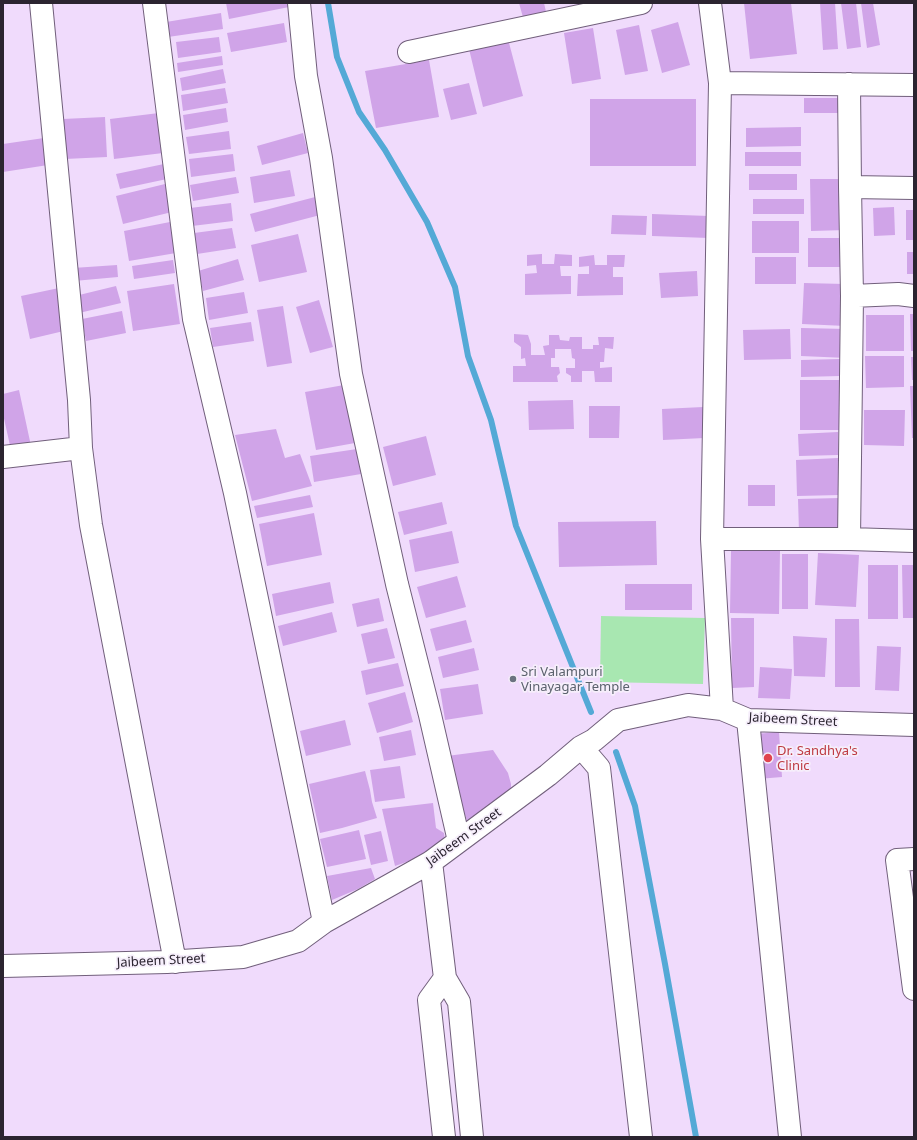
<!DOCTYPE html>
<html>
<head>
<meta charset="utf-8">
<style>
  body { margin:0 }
  #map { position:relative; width:917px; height:1140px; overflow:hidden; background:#f0dbfc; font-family:"Noto Sans",sans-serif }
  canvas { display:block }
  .frame { position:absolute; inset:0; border:4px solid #2b2430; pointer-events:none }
</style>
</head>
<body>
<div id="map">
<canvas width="917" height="1140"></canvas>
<div class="frame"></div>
</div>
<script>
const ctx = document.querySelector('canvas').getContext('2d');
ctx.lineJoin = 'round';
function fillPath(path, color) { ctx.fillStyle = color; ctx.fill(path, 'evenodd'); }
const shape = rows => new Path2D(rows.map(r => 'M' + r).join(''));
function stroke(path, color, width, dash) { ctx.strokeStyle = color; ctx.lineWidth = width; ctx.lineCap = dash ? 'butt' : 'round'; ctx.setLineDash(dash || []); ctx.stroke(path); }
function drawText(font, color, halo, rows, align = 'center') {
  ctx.font = font + ' "Noto Sans",sans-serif'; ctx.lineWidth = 3.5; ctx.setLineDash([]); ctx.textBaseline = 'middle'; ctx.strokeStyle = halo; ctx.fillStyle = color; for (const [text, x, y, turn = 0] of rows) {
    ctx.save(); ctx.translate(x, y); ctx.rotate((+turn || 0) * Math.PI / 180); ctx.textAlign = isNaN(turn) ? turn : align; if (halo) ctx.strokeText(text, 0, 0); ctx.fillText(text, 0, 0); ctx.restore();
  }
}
fillPath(shape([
  [601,616,705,618,703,684,600,682]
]), '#a8e7b1');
stroke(shape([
  [328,3,337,57,359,112,385,150,427,222,455,287,468,356,491,420,516,526,591,712],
  [616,752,635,806,665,964,696,1137]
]), '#54a9d6', 6);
fillPath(shape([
  [226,3,288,3,289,7,229,19],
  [519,3,544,3,547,16,524,21],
  [744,3,791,3,797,54,750,59],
  [820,3,835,3,838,49,823,50],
  [841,3,856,3,861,47,847,49],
  [861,3,873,3,880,45,867,48],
  [221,13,223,29,168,37,166,22],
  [678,22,690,65,662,73,651,30],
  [284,23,287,42,231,52,227,33],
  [639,25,648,71,625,75,616,30],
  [593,28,601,79,572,84,564,33],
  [219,37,221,52,178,58,176,42],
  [508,39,523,96,483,107,469,49],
  [222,56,223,65,178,72,177,63],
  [429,60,439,117,376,128,365,71],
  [223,69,226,83,182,91,180,78],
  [469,83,477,114,451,120,443,89],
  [225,88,228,103,183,111,181,95],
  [804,98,846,98,846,113,804,113],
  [590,99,696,99,696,166,590,166],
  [226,108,228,122,185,130,183,115],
  [159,113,163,153,114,159,110,119],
  [105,117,107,157,65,159,63,119],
  [801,127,801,146,746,147,746,128],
  [229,131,231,149,189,154,186,137],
  [303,133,308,153,262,165,257,146],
  [44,138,48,165,3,172,3,144],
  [745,152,801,152,801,166,745,166],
  [233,154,235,171,191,177,189,159],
  [164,164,167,179,120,189,116,174],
  [290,170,295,196,254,203,250,177],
  [749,174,797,174,797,190,749,190],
  [236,177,239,193,193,201,190,185],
  [810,179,845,179,846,230,811,231],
  [165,184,172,212,123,224,116,196],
  [319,196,324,214,255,232,250,214],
  [753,199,804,199,804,214,753,214],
  [231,203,233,221,192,226,190,208],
  [894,207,895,235,874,236,873,208],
  [906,210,914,210,914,240,906,240],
  [652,214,709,216,709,238,652,236],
  [612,215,647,216,646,235,611,234],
  [752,221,799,221,799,253,752,253],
  [170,222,176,253,129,261,124,231],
  [232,228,236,248,197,254,194,233],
  [298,234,307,272,259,282,251,245],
  [808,238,846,238,846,267,808,267],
  [907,252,914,252,914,274,907,274],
  [542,254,542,264,554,264,555,254,572,255,572,266,560,266,561,276,571,276,571,294,525,295,525,274,537,273,536,265,527,266,527,255],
  [594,255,595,265,607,265,607,255,625,255,624,267,613,267,613,277,623,277,623,295,577,296,578,274,589,274,589,266,579,267,579,257],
  [755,257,796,257,796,284,755,284],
  [238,259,244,280,203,291,198,271],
  [173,260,175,273,134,279,132,266],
  [117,265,118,277,74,281,73,268],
  [697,271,698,296,661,298,659,273],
  [804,283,845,284,846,326,802,324],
  [174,284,180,324,133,331,127,291],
  [116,286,121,303,79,313,75,296],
  [59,288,68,330,30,339,21,296],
  [244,292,248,313,209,320,206,298],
  [319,300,333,347,310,353,296,307],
  [283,306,292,363,267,367,257,310],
  [122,311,126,333,86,341,82,319],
  [910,314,914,314,914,351,911,351],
  [866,315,904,315,904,351,866,351],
  [251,322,254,341,213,347,210,328],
  [801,328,847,329,847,358,801,356],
  [790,329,791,359,744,360,743,330],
  [514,334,528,335,531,344,531,355,545,355,543,346,549,345,549,335,559,335,560,340,569,341,570,337,582,337,582,349,593,349,593,345,599,345,598,337,614,337,613,349,605,348,604,362,600,362,600,368,612,367,612,382,595,382,594,371,582,371,582,382,571,382,571,376,566,373,566,368,575,368,575,359,572,358,571,349,555,349,555,358,551,358,551,367,559,367,560,373,557,376,558,382,513,382,513,366,526,366,525,358,521,359,521,347,514,342],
  [865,356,904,356,904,387,866,388],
  [911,357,914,357,914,380,912,380],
  [840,359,840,376,801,377,801,360],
  [800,380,840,380,839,430,800,430],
  [344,385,355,443,316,450,305,392],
  [910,386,914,386,914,438,912,438],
  [19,390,31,446,11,450,3,414,3,394],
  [573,400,574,429,529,430,528,401],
  [589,406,620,406,619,438,589,438],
  [703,407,704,438,663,440,662,409],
  [864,410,905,410,904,446,864,445],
  [276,429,285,458,300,454,312,486,252,501,235,435],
  [838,432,838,455,799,456,798,434],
  [426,436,436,475,393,486,383,447],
  [357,449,361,474,314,482,310,456],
  [838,458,840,495,797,496,796,460],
  [748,485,775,485,775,506,748,506],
  [310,495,313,507,257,518,254,506],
  [840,498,841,531,799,532,798,499],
  [442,502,447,524,404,535,398,512],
  [314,513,322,555,267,566,259,524],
  [656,521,657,565,559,567,558,522],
  [452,531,459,563,415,572,409,540],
  [731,551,780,551,779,614,730,613],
  [818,553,859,555,856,607,815,605],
  [782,554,808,554,808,609,782,609],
  [868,565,898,565,898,619,868,619],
  [902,565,914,565,914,618,903,618],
  [457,576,466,607,426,618,417,587],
  [330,582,334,603,276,616,272,594],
  [625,584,692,584,692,610,625,610],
  [379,598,384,621,357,627,352,604],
  [332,612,337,632,283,646,278,626],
  [731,618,754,618,754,687,732,688],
  [835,619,859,619,860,687,835,687],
  [466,620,472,642,436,651,430,629],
  [387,628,395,658,368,664,361,634],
  [793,636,827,638,825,677,794,676],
  [877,646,901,647,899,691,875,690],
  [474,648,479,670,443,678,438,657],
  [398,663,404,686,366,695,361,671],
  [760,667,792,669,790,699,758,698],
  [478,684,483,714,445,720,440,689],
  [405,692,413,722,377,733,368,703],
  [345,720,351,745,306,756,300,731],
  [411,730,416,755,384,761,379,737],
  [779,732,782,777,758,779,755,734],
  [493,750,508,773,511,784,511,793,484,811,467,821,460,800,447,756],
  [400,766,405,798,375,802,370,770],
  [365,771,370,790,372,802,377,818,342,828,320,833,309,784],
  [433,803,436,828,444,833,445,842,415,859,395,866,382,809],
  [359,830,366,859,327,867,320,839],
  [381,831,388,861,371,865,364,835],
  [371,868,375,879,358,889,332,900,327,876]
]), '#d0a4e8');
const minor = shape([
  [41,3,79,400,81,448,91,525,175,962],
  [154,3,194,319,235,493,324,922],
  [299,3,306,76,321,158,351,374,397,584,430,715,459,841],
  [710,3,720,83],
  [409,52,641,3],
  [849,84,850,187],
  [852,296,898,294,914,296],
  [3,457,81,448],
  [712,539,849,539,852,296,850,187,914,188],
  [849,539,914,541],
  [722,709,712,539,720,83,914,85],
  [748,720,790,1137],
  [581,747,599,768,641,1137],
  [914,859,897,860,914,989],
  [431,862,445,978,459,1002,472,1137],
  [3,966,167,962,243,957,298,941,324,922,431,862,548,775,581,747,594,740,618,720,688,705,722,709,748,720,914,725],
  [444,1137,429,1000,445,978]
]);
stroke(minor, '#715f7b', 24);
stroke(minor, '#fff', 22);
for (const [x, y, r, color] of [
  [513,679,4,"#6b7280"],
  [768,758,5,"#e0444e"]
]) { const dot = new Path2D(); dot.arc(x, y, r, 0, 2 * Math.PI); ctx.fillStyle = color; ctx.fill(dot); stroke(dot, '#f6eefb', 1.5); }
drawText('13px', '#5b616d', '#f6eefb', [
  ["Sri Valampuri",521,672],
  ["Vinayagar Temple",521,687]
], 'left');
drawText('13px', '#2b2430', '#f6eefb', [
  ["Jaibeem Street",793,720,3],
  ["Jaibeem Street",464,837,-36],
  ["Jaibeem Street",161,961,-3]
]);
drawText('13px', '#be3a42', '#f6eefb', [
  ["Dr. Sandhya's",777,751],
  ["Clinic",777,766]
], 'left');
</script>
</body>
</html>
